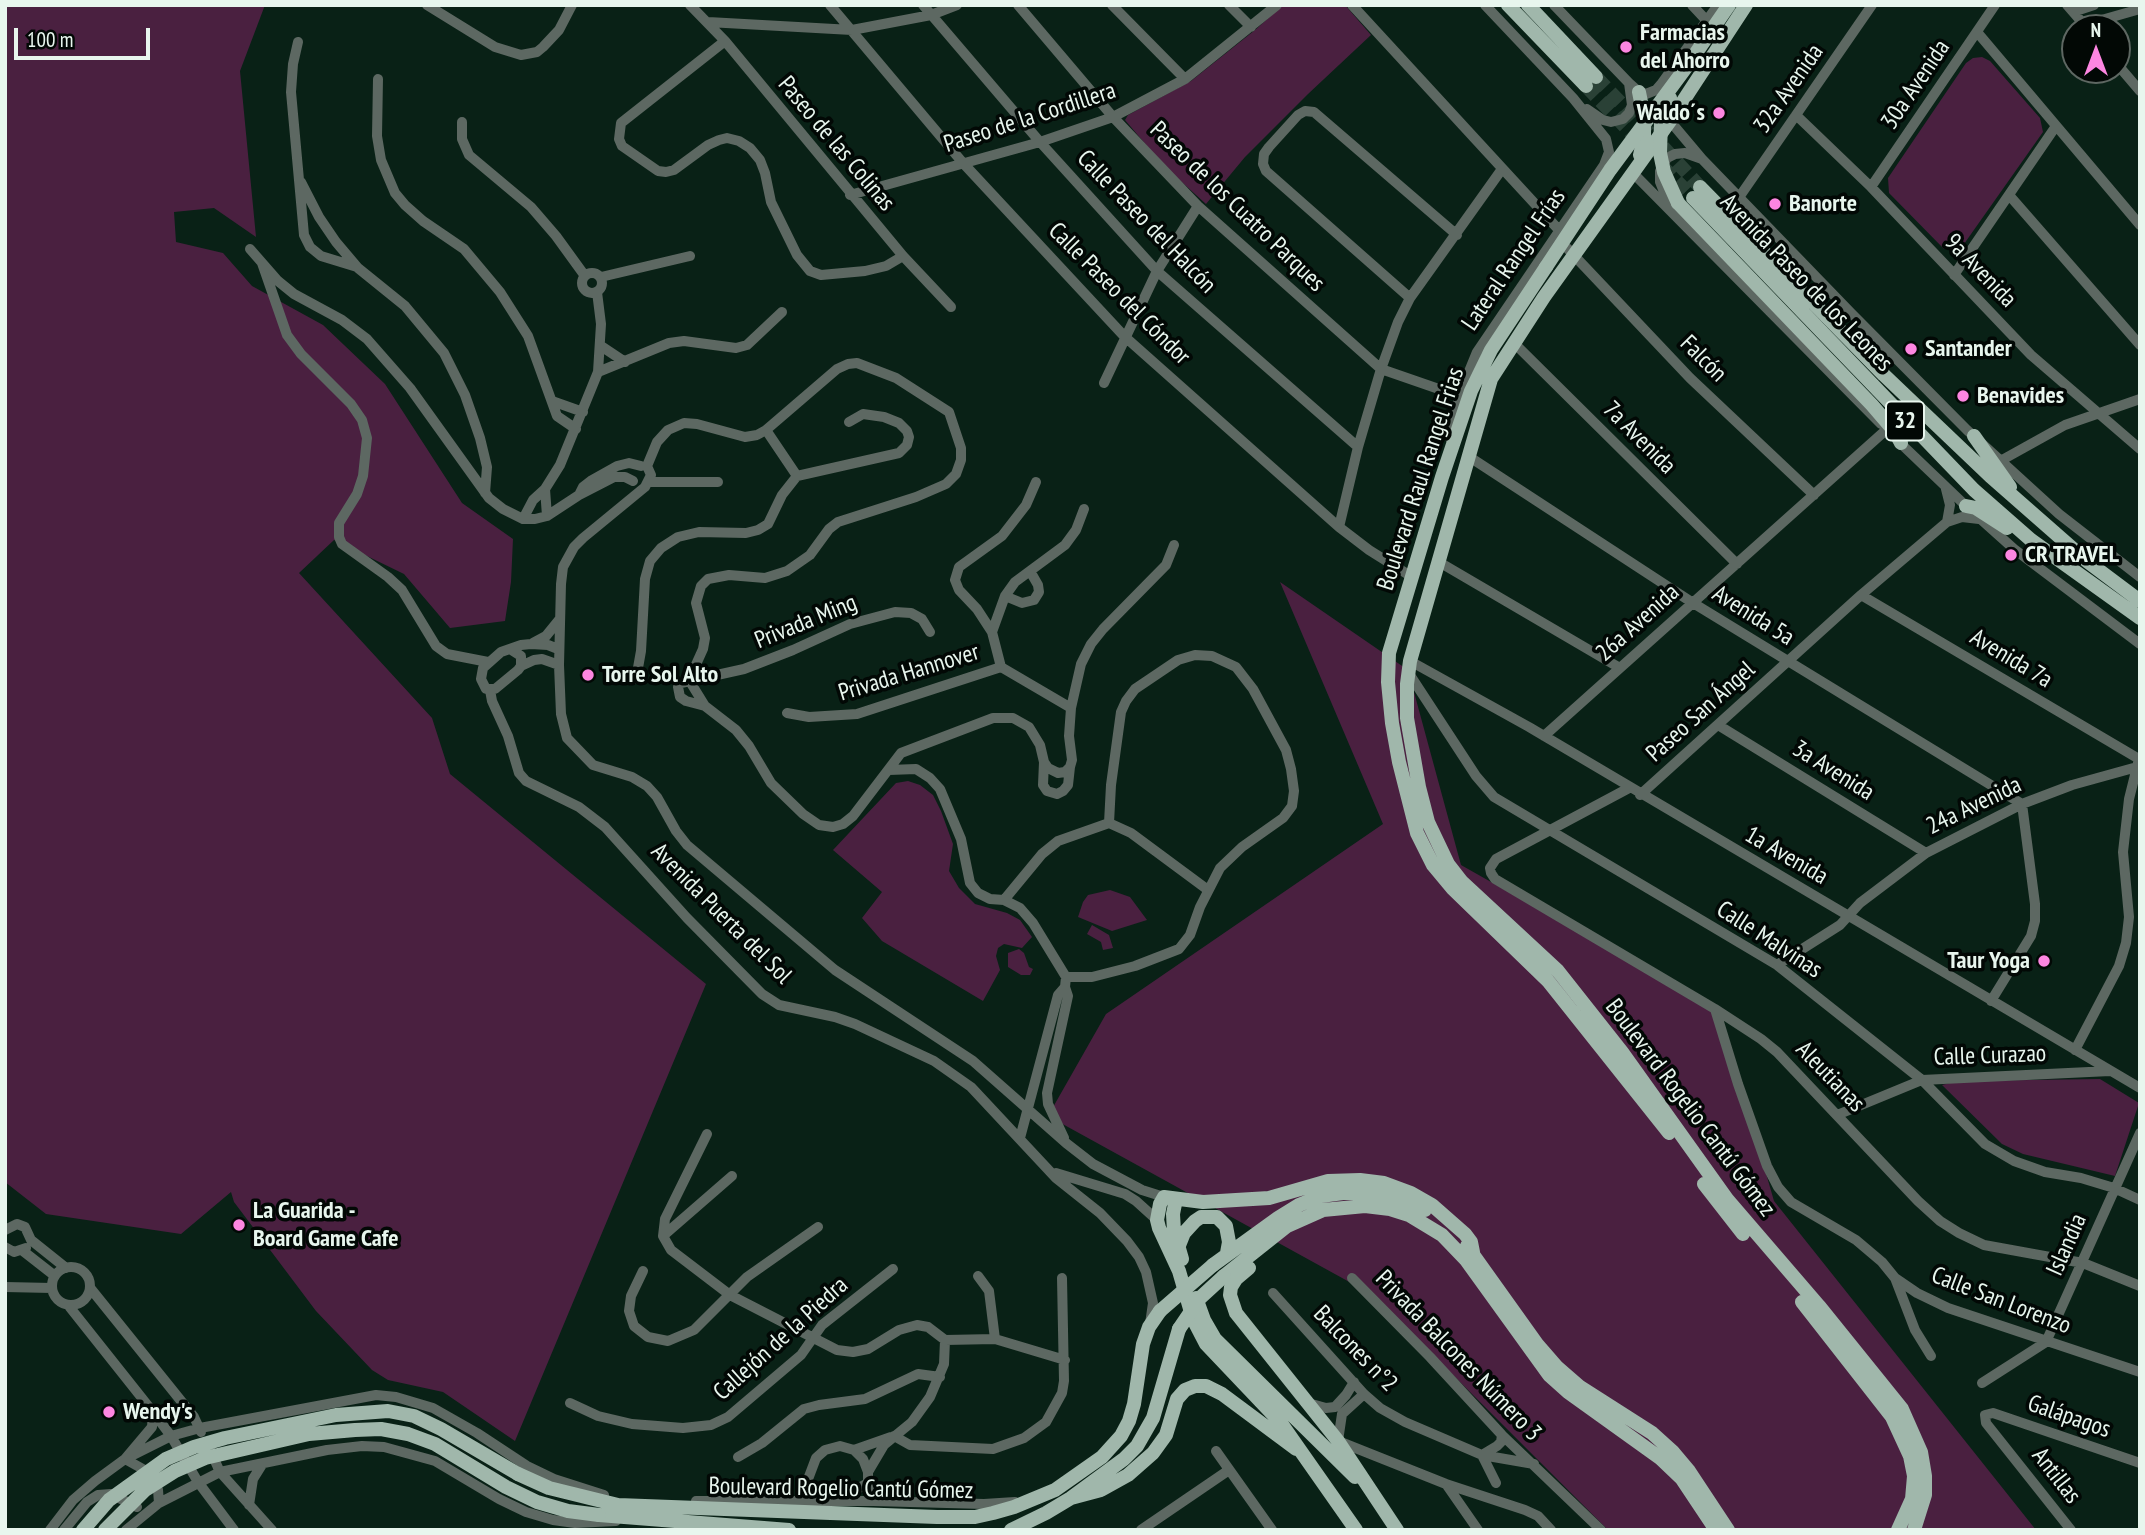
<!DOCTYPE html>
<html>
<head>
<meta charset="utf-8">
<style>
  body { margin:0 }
  #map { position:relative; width:2145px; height:1535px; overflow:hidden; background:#092116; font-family:"PT Sans Narrow",sans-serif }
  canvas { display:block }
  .frame { position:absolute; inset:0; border:7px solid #e8f6ee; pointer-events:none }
  .north { position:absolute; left:2061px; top:14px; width:70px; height:70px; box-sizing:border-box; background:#020805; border:2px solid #5e6762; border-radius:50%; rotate:0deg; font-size:19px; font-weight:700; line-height:28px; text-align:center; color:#e8f6ee }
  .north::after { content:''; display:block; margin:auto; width:24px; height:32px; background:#fd86e1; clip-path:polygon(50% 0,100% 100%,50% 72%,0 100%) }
  .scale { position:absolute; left:14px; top:28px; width:136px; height:32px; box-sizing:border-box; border:4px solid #e8f6ee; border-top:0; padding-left:9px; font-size:21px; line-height:24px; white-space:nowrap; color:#e8f6ee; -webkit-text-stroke:5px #020805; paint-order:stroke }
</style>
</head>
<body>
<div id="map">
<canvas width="2145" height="1535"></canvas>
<div class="frame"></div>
<div class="north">N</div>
<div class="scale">100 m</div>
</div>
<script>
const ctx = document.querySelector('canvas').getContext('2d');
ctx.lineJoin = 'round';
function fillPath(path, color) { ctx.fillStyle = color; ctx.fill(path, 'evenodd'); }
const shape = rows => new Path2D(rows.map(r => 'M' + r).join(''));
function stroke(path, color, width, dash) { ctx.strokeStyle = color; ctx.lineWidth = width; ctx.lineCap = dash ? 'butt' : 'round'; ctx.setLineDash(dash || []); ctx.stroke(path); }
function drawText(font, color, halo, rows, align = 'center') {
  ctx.font = font + ' "PT Sans Narrow",sans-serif'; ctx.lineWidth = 7; ctx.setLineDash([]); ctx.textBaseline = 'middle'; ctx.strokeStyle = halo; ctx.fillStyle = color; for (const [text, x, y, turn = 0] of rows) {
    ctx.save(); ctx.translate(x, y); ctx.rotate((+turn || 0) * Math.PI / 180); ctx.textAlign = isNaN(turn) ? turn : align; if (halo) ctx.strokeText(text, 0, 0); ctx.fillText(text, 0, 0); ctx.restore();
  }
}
fillPath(shape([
  [5,5,265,5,240,71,256,237,214,208,174,212,176,242,223,253,252,286,323,325,385,384,462,503,513,539,511,582,505,621,450,628,404,574,334,540,299,573,432,718,450,774,706,984,515,1441,443,1392,388,1380,372,1370,316,1311,234,1202,231,1192,181,1234,46,1214,5,1182],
  [1283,5,1345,5,1371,35,1308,94,1245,157,1206,204,1164,166,1125,120,1128,115,1191,81,1255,30],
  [1982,57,1990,61,2040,118,2043,132,1964,244,1959,249,1944,249,1889,193,1888,178,1966,63,1973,58],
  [1280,582,1408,670,1461,865,1719,1011,1774,1201,2036,1530,1608,1530,1373,1295,1048,1116,1106,1014,1383,824],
  [908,781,920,785,933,795,941,811,953,844,949,871,959,888,975,904,1007,913,1020,920,1032,937,1022,948,1004,944,998,948,996,956,1000,970,983,1001,882,941,862,918,882,892,833,850,896,783],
  [1110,890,1130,897,1147,920,1112,931,1078,917,1083,902,1088,895],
  [1092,925,1109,935,1113,948,1103,950,1101,942,1087,934],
  [1019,949,1024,953,1029,967,1033,969,1030,975,1021,975,1008,967,1008,953],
  [2100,1079,2139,1103,2115,1176,2023,1154,2002,1144,1942,1085,1958,1081]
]), '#4a2040');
stroke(shape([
  [1596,77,1649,133],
  [1586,86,1641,143],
  [1663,147,1700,187],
  [1662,166,1693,198]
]), '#2a4136', 14, [14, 7]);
stroke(shape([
  [427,5,495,47,521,55,537,52,543,47,559,30,572,5],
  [690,5,725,41,903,256,951,307],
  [830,5,963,163,1124,336,1339,527,1369,550,1412,577],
  [923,5,1040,142,1157,271,1358,447],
  [1018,5,1113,117,1198,206,1381,369,1459,396],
  [1112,5,1185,79],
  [1229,5,1251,27],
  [1352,5,1559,230],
  [1554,5,1629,83,1639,92,1646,94,1656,90,1662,83,1718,5],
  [1692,5,1707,21],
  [2067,5,2087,28],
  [2073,12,2094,5],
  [708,22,852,30,931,15,957,5],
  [2084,25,2140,9],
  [1977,32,2140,225],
  [725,41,621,123,619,139,622,146,658,171,666,172,674,170,708,145,719,140,727,138,739,141,750,148,760,160,765,173,771,202,797,255,810,271,821,275,865,271,886,266,903,256],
  [298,42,293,64,291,92,304,235,310,247,321,256,357,267],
  [2117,64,2140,91],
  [378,79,377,136,381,160,395,193,405,205,423,221,464,249,500,292,528,336,557,416,576,429],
  [1587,109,1603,120,1611,122,1623,119,1629,113,1632,105,1629,83],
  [1796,115,1871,187,2031,355,2140,449],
  [1670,121,1702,159,1851,313,1967,430,2059,514,2140,577],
  [462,122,462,139,469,155,531,207,556,236,585,276],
  [1632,172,1881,424],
  [301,182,319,217,336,242,358,268,405,306,444,353,465,395,480,438,487,467,485,493],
  [1871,187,1995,5],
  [850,195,1040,142,1113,117,1185,79,1277,5],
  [2009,195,2140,345],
  [1740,196,1872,5],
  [1668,202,1660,182,1660,171,1667,158,1675,154,1685,153,1702,159],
  [1567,248,1690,378,1814,495],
  [250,249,278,281,294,294,342,320,367,339,410,388,489,498,503,509,523,519,535,519,547,516,579,495,614,477,625,477,633,481],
  [262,263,287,335,301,354,351,404,362,420,367,438,363,476,357,494,339,523,339,537,342,544,388,577,402,590,436,646,447,654,488,662],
  '582 283a10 10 0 1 1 20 0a10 10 0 1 1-20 0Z',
  [1954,275,2056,126],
  [601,277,690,256],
  [1410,298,1266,171,1263,164,1264,154,1269,147,1298,115,1305,111,1314,112,1457,235],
  [1513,342,1737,564],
  [601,346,625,362],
  [598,372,669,343,684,341,736,348,747,345,782,312],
  [1104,383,1157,271,1198,206],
  [552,401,583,412],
  [766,430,797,476],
  [1450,438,1459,396,1477,352,1604,165,1609,152,1606,139,1573,98,1485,5],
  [1897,440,1966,506,2014,549,2140,644],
  [1468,456,1693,603,2022,804],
  [2002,460,2065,425,2140,399],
  [647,466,651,475,645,487,583,538,574,547,563,567,561,584,559,665,561,714,567,738,593,765,632,777,647,786,657,797,676,831,687,845,835,970,973,1061,1066,1143,1093,1164,1142,1190,1164,1197],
  [647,466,657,442,668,430,684,423,697,424,745,437,757,435,766,430,837,369,848,364,857,363,896,378,949,412,961,448,961,460,956,474,946,484,916,497,838,522,829,529,810,555,787,571,765,578,729,575,708,579,701,586,696,603,705,638,703,649,689,680],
  [649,482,718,482],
  [1036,482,1026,505,1002,536,959,567,955,580,959,590,977,609,992,632,1001,667,1071,708],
  [545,489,547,516],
  [1946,489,1950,505,1947,522],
  [580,493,583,487,592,480,617,466,629,463,641,466],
  [523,519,533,500,545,489,560,465,598,372,601,324,597,292],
  [1339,527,1358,447,1381,369,1398,322,1410,298,1502,169],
  [1439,562,1620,668],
  [1861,595,2139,759],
  [1005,596,1022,603,1034,600,1039,592,1038,585,1030,571],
  [992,632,1005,596,1015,582,1065,545,1076,530,1084,509],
  [533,643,546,636,559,620],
  [510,649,521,656,521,666,518,670,495,689,486,689,481,679,483,668,501,652,521,645,531,644,548,645,558,649],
  [1410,661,1529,727,2140,1088],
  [521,666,534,660,542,659,559,665],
  [1408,672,1476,776,1494,797,1777,965,1922,1080,1985,1144,2014,1161,2045,1172,2081,1178,2114,1188,2140,1200],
  [636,679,641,651,645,579,650,561,661,548,678,537,699,532,746,533,758,530,768,524,782,495,797,476,899,453,907,445,909,437,907,431,899,423,884,417,863,414,849,422],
  [689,680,705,706,736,730,749,746,771,783,803,814,819,825,833,827,843,824,853,816,901,753,993,718,1013,718,1029,727,1040,745,1044,762,1048,768,1058,773,1065,772,1070,767,1072,760,1069,736,1071,708,1081,664,1091,644,1103,629,1166,565,1174,545],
  [490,690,492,701,508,736,519,773,526,781,579,807,605,827,687,918,762,994,779,1005,835,1017,855,1024,934,1061,971,1087,1056,1178,1100,1213,1127,1241,1139,1257,1146,1272,1153,1303,1150,1324],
  [705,706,686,701,680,697,678,687,681,683,744,669,793,650,850,624,895,612,911,613,922,619,930,632],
  [787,713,809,717,857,714,1001,667],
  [1718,725,1926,853],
  [1544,736,1886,430],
  [1044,762,1043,785,1047,791,1057,794,1063,791,1068,785,1070,767],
  [889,770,916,769,930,778,940,789,961,839,970,883,978,893,990,899,1004,900,1020,908,1033,923,1066,977,1065,987,1058,995,1020,1138],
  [1629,788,1496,859,1490,868,1491,873,1495,879,1715,1009,1761,1039,1777,1052,1918,1201,1940,1221,1959,1233,1984,1245,2083,1263,2140,1286],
  [1640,795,1861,595,1947,522,1962,517,1979,519],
  [1109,823,1131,833,1208,890],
  [1004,900,1042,854,1058,841,1109,823],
  [1777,965,1840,925,1860,903,1926,853,2022,804,2072,785,2137,767],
  [1066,977,1092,977,1135,966,1179,949,1190,935,1200,907,1220,868,1242,847,1283,818,1292,806,1294,791,1291,769,1286,750,1253,689,1236,667,1212,656,1195,655,1178,660,1135,689,1126,701,1121,712,1111,785,1109,823],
  [1991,1001,2031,936,2035,921,2035,904,2022,804],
  [1715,1009,1738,1084,1767,1166,1778,1187,1791,1202,1856,1240,1882,1262,1895,1278,1917,1293,1948,1308,2140,1372],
  [2075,1050,2119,966,2126,943,2129,917,2123,852,2129,799,2138,763],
  [1837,1115,1922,1080,2110,1071],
  [707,1134,665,1219,663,1236,671,1250,730,1295,837,1350,853,1352,868,1349,899,1330,917,1325,928,1327,945,1340],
  [1064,1138,1048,1104,1047,1093,1068,996,1065,987],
  [1056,1173,1125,1194,1136,1201,1157,1220],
  [5,1230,17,1224,25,1227,31,1240,66,1268],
  [663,1236,732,1176],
  [5,1247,14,1252,26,1248],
  [23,1251,55,1276],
  '52 1286a19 19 0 1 1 38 0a19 19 0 1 1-38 0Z',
  [643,1271,631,1296,629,1311,634,1326,648,1337,668,1341,694,1330,747,1277,818,1227],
  [978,1276,989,1291,995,1339],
  [1352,1278,1430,1357,1502,1435,1601,1530],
  [1895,1278,1915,1330,1931,1356],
  [5,1287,52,1288],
  [91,1289,194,1417,201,1432],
  [1273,1293,1364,1394,1380,1408,1405,1422,1482,1455,1534,1464],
  [68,1305,153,1412,171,1436,198,1482,234,1530],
  [945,1340,995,1339,1065,1360],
  [1982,1383,2046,1342,2140,1133],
  [1364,1394,1342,1414,1338,1441,1446,1484,1525,1510,1538,1516,1551,1530],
  [570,1403,598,1416,632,1424,683,1428,711,1425,728,1417,801,1355,822,1325,893,1269],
  [1308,1403,1326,1408,1335,1407,1346,1395,1354,1382],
  [153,1412,152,1427,125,1459,150,1473,158,1490,159,1503],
  [894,1436,910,1445,993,1449,1024,1438,1046,1422,1062,1393,1064,1381,1062,1278],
  [210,1450,220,1472,272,1530],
  [854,1450,891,1437],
  [1216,1451,1272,1530],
  [738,1457,762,1443,804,1409,819,1405,865,1399,918,1374,940,1377],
  [868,1472,884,1445,912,1422,930,1397,944,1364,945,1340],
  [807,1481,814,1488,824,1490,857,1489,868,1483],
  [1496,1483,1482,1455,1497,1446,1501,1442,1502,1435],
  [1446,1484,1478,1530],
  [696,1501,873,1501,984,1504,1015,1502],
  [799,1503,816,1458,825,1450,840,1446,854,1450,863,1459,868,1472,868,1483,873,1501],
  [249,1505,253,1479,263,1463],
  [50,1530,73,1500,95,1481,125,1459,171,1436,200,1428,376,1395,396,1397,433,1408,477,1433,527,1466,554,1479,604,1495],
  [64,1530,87,1502,98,1495,111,1494,137,1507],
  [126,1530,159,1503,220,1472,327,1450,362,1446,384,1447,435,1461,499,1499,526,1512,553,1520,575,1523,616,1521],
  [1141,1530,1229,1470],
  [2071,1530,1986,1423,1985,1415,1993,1413,2140,1463]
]), '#5d6862', 10);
stroke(shape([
  [1508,5,1586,86],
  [1528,5,1596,77],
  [1746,5,1670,121,1544,297,1491,379,1410,661,1407,684,1407,718,1419,787,1428,822,1448,864,1462,882,1558,971,1622,1052,1727,1199,1819,1306,1902,1409,1921,1452,1925,1476,1925,1495,1914,1530],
  [1687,66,1729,5],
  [1639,92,1644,117,1644,138,1640,155],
  [1700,187,1884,375,1990,476,2088,562,2140,601],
  [1693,198,1974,490,2031,540,2140,618],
  [1678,203,1872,405,1896,433,1901,443],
  [1546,267,1491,350,1471,391,1442,477,1389,653,1388,682,1392,723,1399,762,1417,833,1433,865,1453,889,1548,981,1669,1133],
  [1974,436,2010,487],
  [1966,506,1976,508,2007,528],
  [1704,1184,1743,1234],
  [1176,1199,1173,1214,1174,1231,1182,1259],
  [1467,1246,1537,1344,1557,1367,1580,1387,1652,1433,1673,1452,1689,1471,1728,1530],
  [1178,1248,1184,1233,1195,1221,1201,1217,1217,1217,1226,1226,1229,1242,1227,1253],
  [1213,1265,1278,1218,1299,1205,1321,1196,1343,1193,1368,1193,1391,1198,1425,1210],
  [1249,1268,1236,1279,1231,1287,1230,1295,1236,1313,1338,1441,1397,1530],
  [1224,1276,1287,1226,1323,1210,1365,1206,1390,1209,1409,1215,1442,1235,1466,1260,1549,1375,1568,1392,1660,1458,1682,1479,1716,1530],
  [1196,1298,1204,1320,1215,1339,1355,1477],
  [1802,1302,1892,1417,1910,1456,1914,1476,1912,1499,1898,1530],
  [518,1474,549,1488,618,1505,937,1517,975,1517,993,1513,1014,1507,1055,1490,1102,1457,1121,1436,1129,1421,1134,1404,1143,1344,1149,1327,1160,1311],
  [1071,1498,1101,1490,1128,1475,1153,1453,1166,1435,1177,1399,1185,1390,1195,1386,1206,1386,1222,1394,1296,1449],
  [599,1515,789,1530],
  [1011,1530,1046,1513,1071,1498,1124,1459,1137,1446,1153,1418,1179,1329],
  [1356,1530,1281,1423,1206,1344,1193,1319,1179,1271,1159,1228,1157,1220,1160,1204,1164,1197,1203,1202,1269,1198,1328,1181,1360,1180,1384,1183,1411,1193,1432,1205,1465,1234,1471,1242,1473,1252]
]), '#a0b7ab', 14);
stroke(shape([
  [1670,98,1661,122,1660,153,1664,172,1678,203],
  [1546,267,1610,170,1687,66],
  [1160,1311,1213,1265],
  [1179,1329,1200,1298,1224,1276],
  [83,1530,109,1500,166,1459,194,1447,225,1438,336,1415,388,1411,414,1416,441,1429,518,1474],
  [105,1530,145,1490,175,1471,205,1458,309,1434,355,1430,381,1429,408,1434,435,1444,506,1487,537,1502,568,1511,599,1515]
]), '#a0b7ab', 14);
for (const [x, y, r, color] of [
  [1626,47,7,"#fd86e1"],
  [1719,113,7,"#fd86e1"],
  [1775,204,7,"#fd86e1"],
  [1911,349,7,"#fd86e1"],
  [1963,396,7,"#fd86e1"],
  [2011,555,7,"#fd86e1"],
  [588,675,7,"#fd86e1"],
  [2044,961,7,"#fd86e1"],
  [239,1225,7,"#fd86e1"],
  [109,1412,7,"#fd86e1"]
]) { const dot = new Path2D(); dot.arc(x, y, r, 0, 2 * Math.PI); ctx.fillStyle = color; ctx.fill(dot); stroke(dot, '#020805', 2.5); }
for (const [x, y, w] of [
  [1905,421,38]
]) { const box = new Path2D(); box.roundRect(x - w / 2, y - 19.5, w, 39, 5); ctx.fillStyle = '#020805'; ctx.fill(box); stroke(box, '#e8f6ee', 2); }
drawText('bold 23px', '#e8f6ee', null, [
  ["32",1905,421]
]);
drawText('bold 24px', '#e8f6ee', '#020805', [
  ["Farmacias",1640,33],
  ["del Ahorro",1640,61],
  ["Waldo´s",1705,113,"right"],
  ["Banorte",1789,204],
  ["Santander",1925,349],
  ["Benavides",1977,396],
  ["CR TRAVEL",2025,555],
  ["Torre Sol Alto",602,675],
  ["Taur Yoga",2030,961,"right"],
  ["La Guarida -",253,1211],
  ["Board Game Cafe",253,1239],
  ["Wendy's",123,1412]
], 'left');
drawText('24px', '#e8f6ee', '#020805', [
  ["30a Avenida",1916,85,-56],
  ["32a Avenida",1789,89,-55],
  ["Paseo de la Cordillera",1030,118,-18],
  ["Paseo de las Colinas",836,144,50],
  ["Paseo de los Cuatro Parques",1237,207,44],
  ["Calle Paseo del Halcón",1146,222,46],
  ["Lateral Rangel Frías",1514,260,-56],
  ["9a Avenida",1980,271,46],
  ["Avenida Paseo de los Leones",1806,283,46],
  ["Calle Paseo del Cóndor",1119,294,45],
  ["Falcón",1703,359,45],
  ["7a Avenida",1639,438,45],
  ["Boulevard Raul Rangel Frias",1421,479,-72],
  ["Avenida 5a",1753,616,32],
  ["Privada Ming",806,622,-22],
  ["26a Avenida",1638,623,-42],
  ["Avenida 7a",2011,659,31],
  ["Privada Hannover",909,673,-17],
  ["Paseo San Ángel",1701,712,-42],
  ["3a Avenida",1833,771,32],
  ["24a Avenida",1974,806,-26],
  ["1a Avenida",1786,856,30],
  ["Avenida Puerta del Sol",721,914,45],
  ["Calle Malvinas",1769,940,33],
  ["Calle Curazao",1990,1056,-2],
  ["Aleutianas",1830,1077,46],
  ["Boulevard Rogelio Cantú Gómez",1690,1108,53],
  ["Islandia",2067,1245,-66],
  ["Calle San Lorenzo",2001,1301,21],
  ["Callejón de la Piedra",781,1339,-42],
  ["Balcones n°2",1355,1349,46],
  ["Privada Balcones Número 3",1458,1356,46],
  ["Galápagos",2069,1417,19],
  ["Antillas",2056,1476,52],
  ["Boulevard Rogelio Cantú Gómez",841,1489,1]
]);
</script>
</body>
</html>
